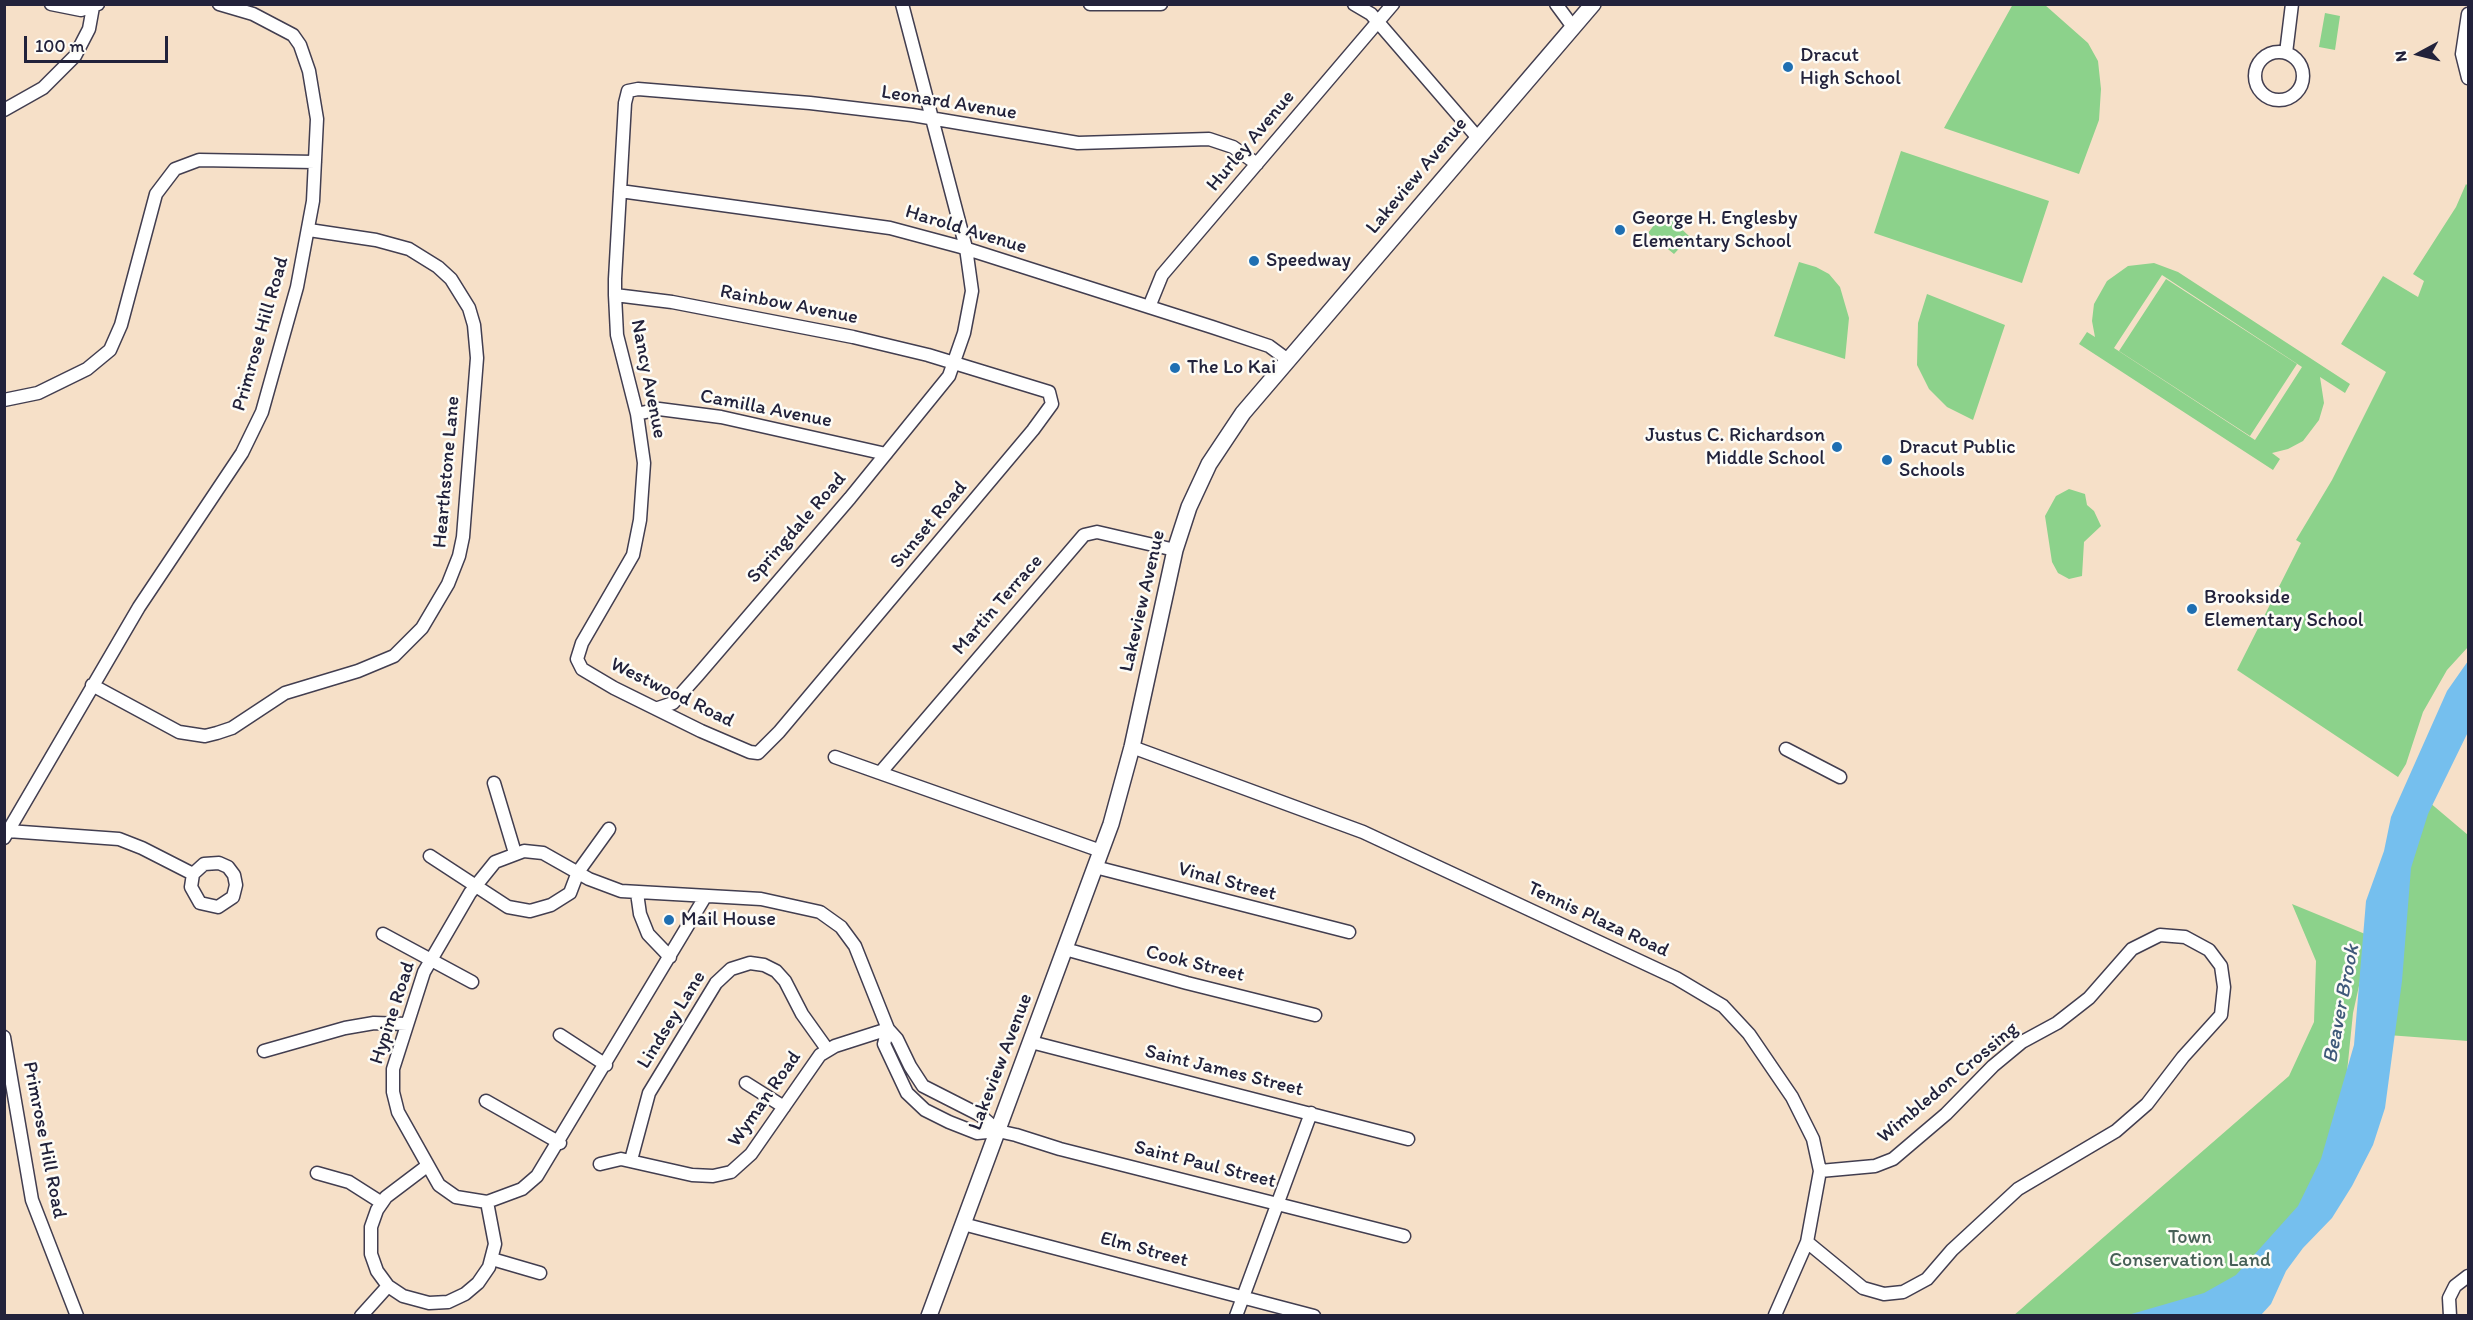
<!DOCTYPE html>
<html>
<head>
<meta charset="utf-8">
<style>
  body { margin:0 }
  #map { position:relative; width:2473px; height:1320px; overflow:hidden; background:#f6e0c8; font-family:Itim,sans-serif }
  canvas { display:block }
  .frame { position:absolute; inset:0; border:6px solid #22223b; pointer-events:none }
  .north { position:absolute; left:2389px; top:24px; width:60px; height:60px; -webkit-text-stroke:4px #fdfcf7; paint-order:stroke; rotate:263deg; font-size:16px; font-weight:700; line-height:24px; text-align:center; color:#22223b }
  .north::after { content:''; display:block; margin:auto; width:21px; height:27px; background:#22223b; clip-path:polygon(50% 0,100% 100%,50% 72%,0 100%) }
  .scale { position:absolute; left:24px; top:36px; width:144px; height:27px; box-sizing:border-box; border:3px solid #22223b; border-top:0; padding-left:8px; font-size:18px; line-height:21px; white-space:nowrap; color:#22223b; -webkit-text-stroke:4px #fdfcf7; paint-order:stroke }
</style>
</head>
<body>
<div id="map">
<canvas width="2473" height="1320"></canvas>
<div class="frame"></div>
<div class="north">N</div>
<div class="scale">100 m</div>
</div>
<script>
const ctx = document.querySelector('canvas').getContext('2d');
ctx.lineJoin = 'round';
function fillPath(path, color) { ctx.fillStyle = color; ctx.fill(path, 'evenodd'); }
const shape = rows => new Path2D(rows.map(r => 'M' + r).join(''));
function stroke(path, color, width, dash) { ctx.strokeStyle = color; ctx.lineWidth = width; ctx.lineCap = dash ? 'butt' : 'round'; ctx.setLineDash(dash || []); ctx.stroke(path); }
function drawText(font, color, halo, rows, align = 'center') {
  ctx.font = font + ' Itim,sans-serif'; ctx.lineWidth = 5; ctx.setLineDash([]); ctx.textBaseline = 'middle'; ctx.strokeStyle = halo; ctx.fillStyle = color; for (const [text, x, y, turn = 0] of rows) {
    ctx.save(); ctx.translate(x, y); ctx.rotate((+turn || 0) * Math.PI / 180); ctx.textAlign = isNaN(turn) ? turn : align; if (halo) ctx.strokeText(text, 0, 0); ctx.fillText(text, 0, 0); ctx.restore();
  }
}
fillPath(shape([
  [2013,4,2045,5,2088,43,2098,61,2101,89,2099,120,2079,174,1944,128],
  [2325,13,2340,16,2335,50,2319,47],
  [1901,151,2049,201,2022,283,1874,233],
  [2466,184,2468,186,2468,647,2447,670,2423,712,2406,764,2398,777,2237,670,2301,543,2296,540,2332,480,2386,372,2341,344,2383,276,2418,297,2424,281,2413,274,2456,207],
  [1661,216,1672,220,1690,237,1674,254,1648,233],
  [1799,262,1816,267,1829,274,1840,287,1849,318,1845,359,1774,336],
  [2154,263,2178,272,2350,384,2345,393,2320,377,2324,403,2319,420,2303,441,2288,449,2272,453,2280,459,2273,470,2079,344,2087,332,2095,337,2092,321,2094,304,2107,281,2128,266],
  [2162,275,2302,367,2255,440,2114,348],
  [2166,279,2297,364,2250,436,2119,351],
  [1927,294,2005,325,1973,420,1947,407,1929,389,1917,365,1918,323],
  [2069,489,2085,494,2087,505,2094,511,2101,526,2084,542,2082,576,2069,579,2058,573,2052,562,2045,516,2056,496],
  [2416,791,2468,835,2468,1041,2361,1033],
  [2292,904,2370,936,2353,1013,2340,1141,2295,1231,2218,1315,2013,1316,2289,1076,2314,1022,2316,961]
]), '#8cd28b');
fillPath(shape([
  [2468,661,2468,732,2428,814,2411,868,2402,981,2385,1108,2373,1145,2352,1186,2332,1218,2303,1248,2286,1271,2271,1304,2261,1315,2128,1315,2204,1293,2236,1275,2298,1206,2321,1159,2354,1045,2366,901,2384,851,2391,817,2447,691]
]), '#75bfee');
const minor = shape([
  [51,4,81,10,98,4],
  [1090,4,1161,4],
  [1354,4,1371,14,1478,138],
  [1556,4,1573,27],
  [2468,14,2462,54,2468,78],
  '2255 76a24 24 0 1 1 48 0a24 24 0 1 1-48 0Z',
  [2286,53,2292,4],
  [4,110,43,88,75,56,89,29,93,7],
  [620,191,890,228,961,247,1212,327,1269,346,1288,360],
  [615,295,672,302,853,337,928,355,1049,392,1052,404,1033,430,779,732,758,753,750,752,701,731,614,688,582,669,577,659,582,643,633,555,640,520,644,463,637,414,617,335,615,295,615,279,625,103,628,91,638,89,810,103,912,115,1078,143,1209,139,1233,147,1257,164],
  [1149,307,1162,275,1393,4],
  [4,400,38,393,87,369,110,350,121,325,156,194,175,169,199,160,315,162],
  [637,414,659,409,721,417,886,454],
  [92,685,179,732,205,736,217,733,232,728,285,693,358,671,394,656,422,628,448,584,459,556,463,537,477,358,474,325,469,308,451,279,438,267,409,249,376,240,309,230],
  [658,708,673,703,698,675,850,498,949,376,964,333,972,291,966,248,902,4],
  [1132,747,1363,832,1676,978,1723,1006,1749,1034,1792,1097,1813,1139,1820,1171,1807,1242,1775,1315],
  [1786,749,1840,777],
  [835,757,880,773],
  [494,783,515,853],
  [8,831,119,839,142,848,193,874,204,864,219,863,228,867,234,875,236,885,233,897,218,907,200,903,191,887,193,874],
  [4,838,139,607,242,453,262,412,297,287,313,201,317,119,309,71,300,45,293,35,253,14,219,4],
  [1101,851,880,773,1084,535,1097,532,1175,550],
  [430,856,508,907,530,911,551,905,570,893,578,872,609,829],
  [1095,867,1349,932],
  [637,893,640,914,648,934,670,957],
  [705,897,537,1176,522,1189,487,1202,456,1197,439,1185,398,1112,393,1092,393,1069,424,972,470,893,495,862,524,851,543,853,589,879,621,891,761,899,820,912,841,927,855,946,888,1029,897,1039,910,1066,923,1086,980,1115,998,1131],
  [383,934,472,982],
  [1065,949,1187,983,1315,1015],
  [888,1029,884,1044,907,1093,925,1110,949,1122,977,1133,998,1131,1016,1135,1060,1149,1404,1236],
  [560,1035,606,1065],
  [4,1037,32,1200,77,1316],
  [1031,1042,1408,1139],
  [264,1051,345,1028,374,1023,407,1024],
  [746,1083,784,1107],
  [486,1101,560,1143],
  [631,1160,649,1093,716,983,731,969,750,963,764,965,776,971,785,981,802,1014,827,1049],
  [600,1164,621,1159,692,1175,713,1176,731,1172,751,1154,820,1055,835,1046,888,1029],
  [427,1166,386,1197,377,1210,371,1227,371,1254,377,1271,388,1286,403,1296,429,1303,448,1302,465,1294,478,1283,489,1267,495,1244,487,1202],
  [317,1173,349,1182,382,1203],
  [963,1224,1314,1316],
  [1807,1242,1863,1288,1884,1294,1903,1292,1927,1279,1952,1250,2018,1189,2116,1131,2147,1104,2183,1057,2221,1015,2224,987,2221,966,2209,950,2185,937,2160,935,2132,949,2089,998,2057,1023,2022,1042,1993,1066,1946,1114,1893,1159,1875,1166,1820,1171],
  [492,1259,540,1273],
  [361,1316,388,1286],
  [1236,1316,1311,1113],
  [2450,1316,2449,1298,2455,1286,2468,1276]
]);
const major = shape([
  [929,1316,1111,824,1132,747,1175,550,1189,507,1209,464,1243,413,1593,4]
]);
stroke(minor, '#423e50', 15);
stroke(major, '#423e50', 18);
stroke(minor, '#fff', 12);
stroke(major, '#fff', 15);
for (const [x, y, r, color] of [
  [1788,67,6,"#1f6fb2"],
  [1620,230,6,"#1f6fb2"],
  [1254,261,6,"#1f6fb2"],
  [1175,368,6,"#1f6fb2"],
  [1837,447,6,"#1f6fb2"],
  [1887,460,6,"#1f6fb2"],
  [2192,609,6,"#1f6fb2"],
  [669,920,6,"#1f6fb2"]
]) { const dot = new Path2D(); dot.arc(x, y, r, 0, 2 * Math.PI); ctx.fillStyle = color; ctx.fill(dot); stroke(dot, '#fdfcf7', 2); }
drawText('20px', '#22223b', '#fdfcf7', [
  ["Dracut",1800,56],
  ["High School",1800,79],
  ["George H. Englesby",1632,219],
  ["Elementary School",1632,242],
  ["Speedway",1266,261],
  ["The Lo Kai",1187,368],
  ["Justus C. Richardson",1825,436,"right"],
  ["Middle School",1825,459,"right"],
  ["Dracut Public",1899,448],
  ["Schools",1899,471],
  ["Brookside",2204,598],
  ["Elementary School",2204,621],
  ["Mail House",681,920]
], 'left');
drawText('20px', '#22223b', '#fdfcf7', [
  ["Leonard Avenue",949,103,9],
  ["Hurley Avenue",1251,141,-50],
  ["Lakeview Avenue",1417,176,-50],
  ["Harold Avenue",966,230,17],
  ["Rainbow Avenue",789,305,11],
  ["Primrose Hill Road",261,334,-74],
  ["Nancy Avenue",648,379,79],
  ["Camilla Avenue",766,409,11],
  ["Hearthstone Lane",447,472,-85],
  ["Sunset Road",929,525,-50],
  ["Springdale Road",797,528,-49],
  ["Lakeview Avenue",1143,601,-77],
  ["Martin Terrace",998,605,-49],
  ["Westwood Road",672,693,26],
  ["Vinal Street",1227,882,15],
  ["Tennis Plaza Road",1598,920,25],
  ["Cook Street",1195,964,14],
  ["Hypine Road",393,1013,-72],
  ["Lindsey Lane",672,1020,-58],
  ["Lakeview Avenue",1001,1062,-69],
  ["Saint James Street",1224,1071,14],
  ["Wimbledon Crossing",1948,1083,-40],
  ["Wyman Road",765,1099,-55],
  ["Primrose Hill Road",44,1140,79],
  ["Saint Paul Street",1205,1165,14],
  ["Elm Street",1144,1250,15]
]);
drawText('20px', '#476057', '#fdfcf7', [
  ["Town",2190,1238],
  ["Conservation Land",2190,1261]
]);
drawText('italic 21px', '#3f597a', '#fdfcf7', [
  ["Beaver Brook",2342,1004,-79]
]);
</script>
</body>
</html>
